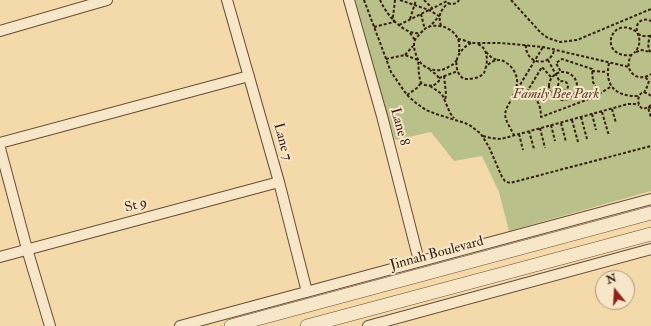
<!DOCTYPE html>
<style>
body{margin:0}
#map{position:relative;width:651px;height:326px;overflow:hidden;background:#f4d9aa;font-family:"IM FELL Double Pica",serif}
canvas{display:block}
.north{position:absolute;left:595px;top:270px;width:40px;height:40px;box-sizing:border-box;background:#f8e6c8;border:1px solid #aa9680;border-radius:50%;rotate:342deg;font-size:11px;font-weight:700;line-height:16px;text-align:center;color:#361e13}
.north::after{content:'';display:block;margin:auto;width:14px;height:18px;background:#8f2418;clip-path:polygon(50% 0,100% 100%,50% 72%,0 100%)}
</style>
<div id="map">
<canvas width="651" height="326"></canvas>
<div class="north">N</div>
</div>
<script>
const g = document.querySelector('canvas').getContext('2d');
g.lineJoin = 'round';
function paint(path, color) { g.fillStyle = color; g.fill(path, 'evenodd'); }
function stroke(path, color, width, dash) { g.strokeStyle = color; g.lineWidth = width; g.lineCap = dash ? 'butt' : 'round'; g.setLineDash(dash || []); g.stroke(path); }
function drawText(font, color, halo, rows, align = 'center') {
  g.font = font + ' "IM FELL Double Pica",serif'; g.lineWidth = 4; g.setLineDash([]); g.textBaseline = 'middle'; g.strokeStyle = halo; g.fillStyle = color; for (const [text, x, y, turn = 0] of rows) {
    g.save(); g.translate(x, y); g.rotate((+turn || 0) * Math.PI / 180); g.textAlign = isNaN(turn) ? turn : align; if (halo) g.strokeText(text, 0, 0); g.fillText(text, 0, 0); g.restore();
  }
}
const green = new Path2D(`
 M352 0H651V191L509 231 499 192 482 156 454 161 431 132 395 140Z`);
const path = new Path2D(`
 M364 0 391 72 407 95 416 103 426 110 436 114 465 123 471 126 481 134 489 147 502 177 505 181 510 183 651 146
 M380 0C386 14 403 35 420 33
 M400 0 429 10 439 16 434 22 428 28
 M424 0 432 8
 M511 0 541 33 548 38 560 42 577 40 651 9
 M448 3C452 5 457 4 459 0
 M421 14 425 30
 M410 19 416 0
 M399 25 447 1
 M441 26C438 15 440 11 448 3
 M374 27 394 22 393 17 395 0
 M637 31C635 22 643 17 651 21
 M410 33 415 40
 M638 34 642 36H650
 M651 35C648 40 647 48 651 53
 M458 39 463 40 471 43H501L543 47 629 67
 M471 43C465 46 459 52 457 59 455 66 458 78 466 79 472 79 480 78 484 73 485 71 485 69 486 67 489 63 494 60 499 60 509 61 518 73 517 83 517 88 514 93 512 98
 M478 44C487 48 488 58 486 67
 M526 45C526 48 526 50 527 52 532 66 552 64 554 50
 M486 52 492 58 497 60
 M636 52 642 50 650 52
 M632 54C622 69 636 84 651 74
 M405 55 413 46
 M632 55C597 59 610 13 637 32 641 40 640 47 634 53
 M386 59 405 55 418 60C419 69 418 74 421 83L425 85 433 86 439 81C439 75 434 73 430 70
 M457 60C455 62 453 65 450 66 441 73 427 71 420 62 417 59 416 55 415 51 414 49 414 47 414 45 414 42 415 39 417 37 420 34 423 30 426 28 438 22 453 28 458 39 460 44 459 49 459 55
 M548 60 560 82
 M609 63C604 86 616 97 639 96
 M592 71 607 72
 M549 86a14 14 0 1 1 28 0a14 14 0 1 1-28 0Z
 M444 76 446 94 445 101
 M551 77 542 67 528 90C537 99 541 105 541 117L594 97 599 94 593 82 592 69 562 59 556 63 561 72
 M439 78 458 71
 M558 86a5 5 0 1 1 10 0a5 5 0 1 1-10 0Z
 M430 86 442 94 450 113 454 118
 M565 91 570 98
 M515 93 543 47
 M644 93 647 87 649 81 645 77
 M599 94 612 86
 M407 95 417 88 421 83
 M651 96C634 81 634 120 651 105
 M513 97C501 116 504 116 514 135
 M651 108 648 107 651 118
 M612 109 616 123
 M602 112 609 136
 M592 114 596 130
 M581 117 587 139
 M572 120 578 142
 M561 123 566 142
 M551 125 555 141
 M540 128 545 148
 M529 131 534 149
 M519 134 523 150
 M483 136 491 138 501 139 628 104H635L639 105`);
const minor = new Path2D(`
 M227 0 279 182 307 292
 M349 0 382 116 419 261
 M0 31 107 0
 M0 143 249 76
 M0 148 27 249 50 326
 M0 257 279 182
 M180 326 651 199
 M368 326 651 249`);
const tertiary = new Path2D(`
 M231 326 651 213
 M307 326 651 234`);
const parkNames = [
 ["Family Bee Park",556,95]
];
const streetNames = [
 ["Lane 8",399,127,75],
 ["Lane 7",282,142,75],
 ["St 9",136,206,-15],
 ["Jinnah Boulevard",437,254,-15]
];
paint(green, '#b9c08a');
stroke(minor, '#664d39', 12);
stroke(tertiary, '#664d39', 14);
stroke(path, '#361e13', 2, [3, 2]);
stroke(minor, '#f8e6c8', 10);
stroke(tertiary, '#f8e6c8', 13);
drawText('italic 14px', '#574631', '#f8e6c8', parkNames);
drawText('14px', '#361e13', '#f8e6c8', streetNames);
</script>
